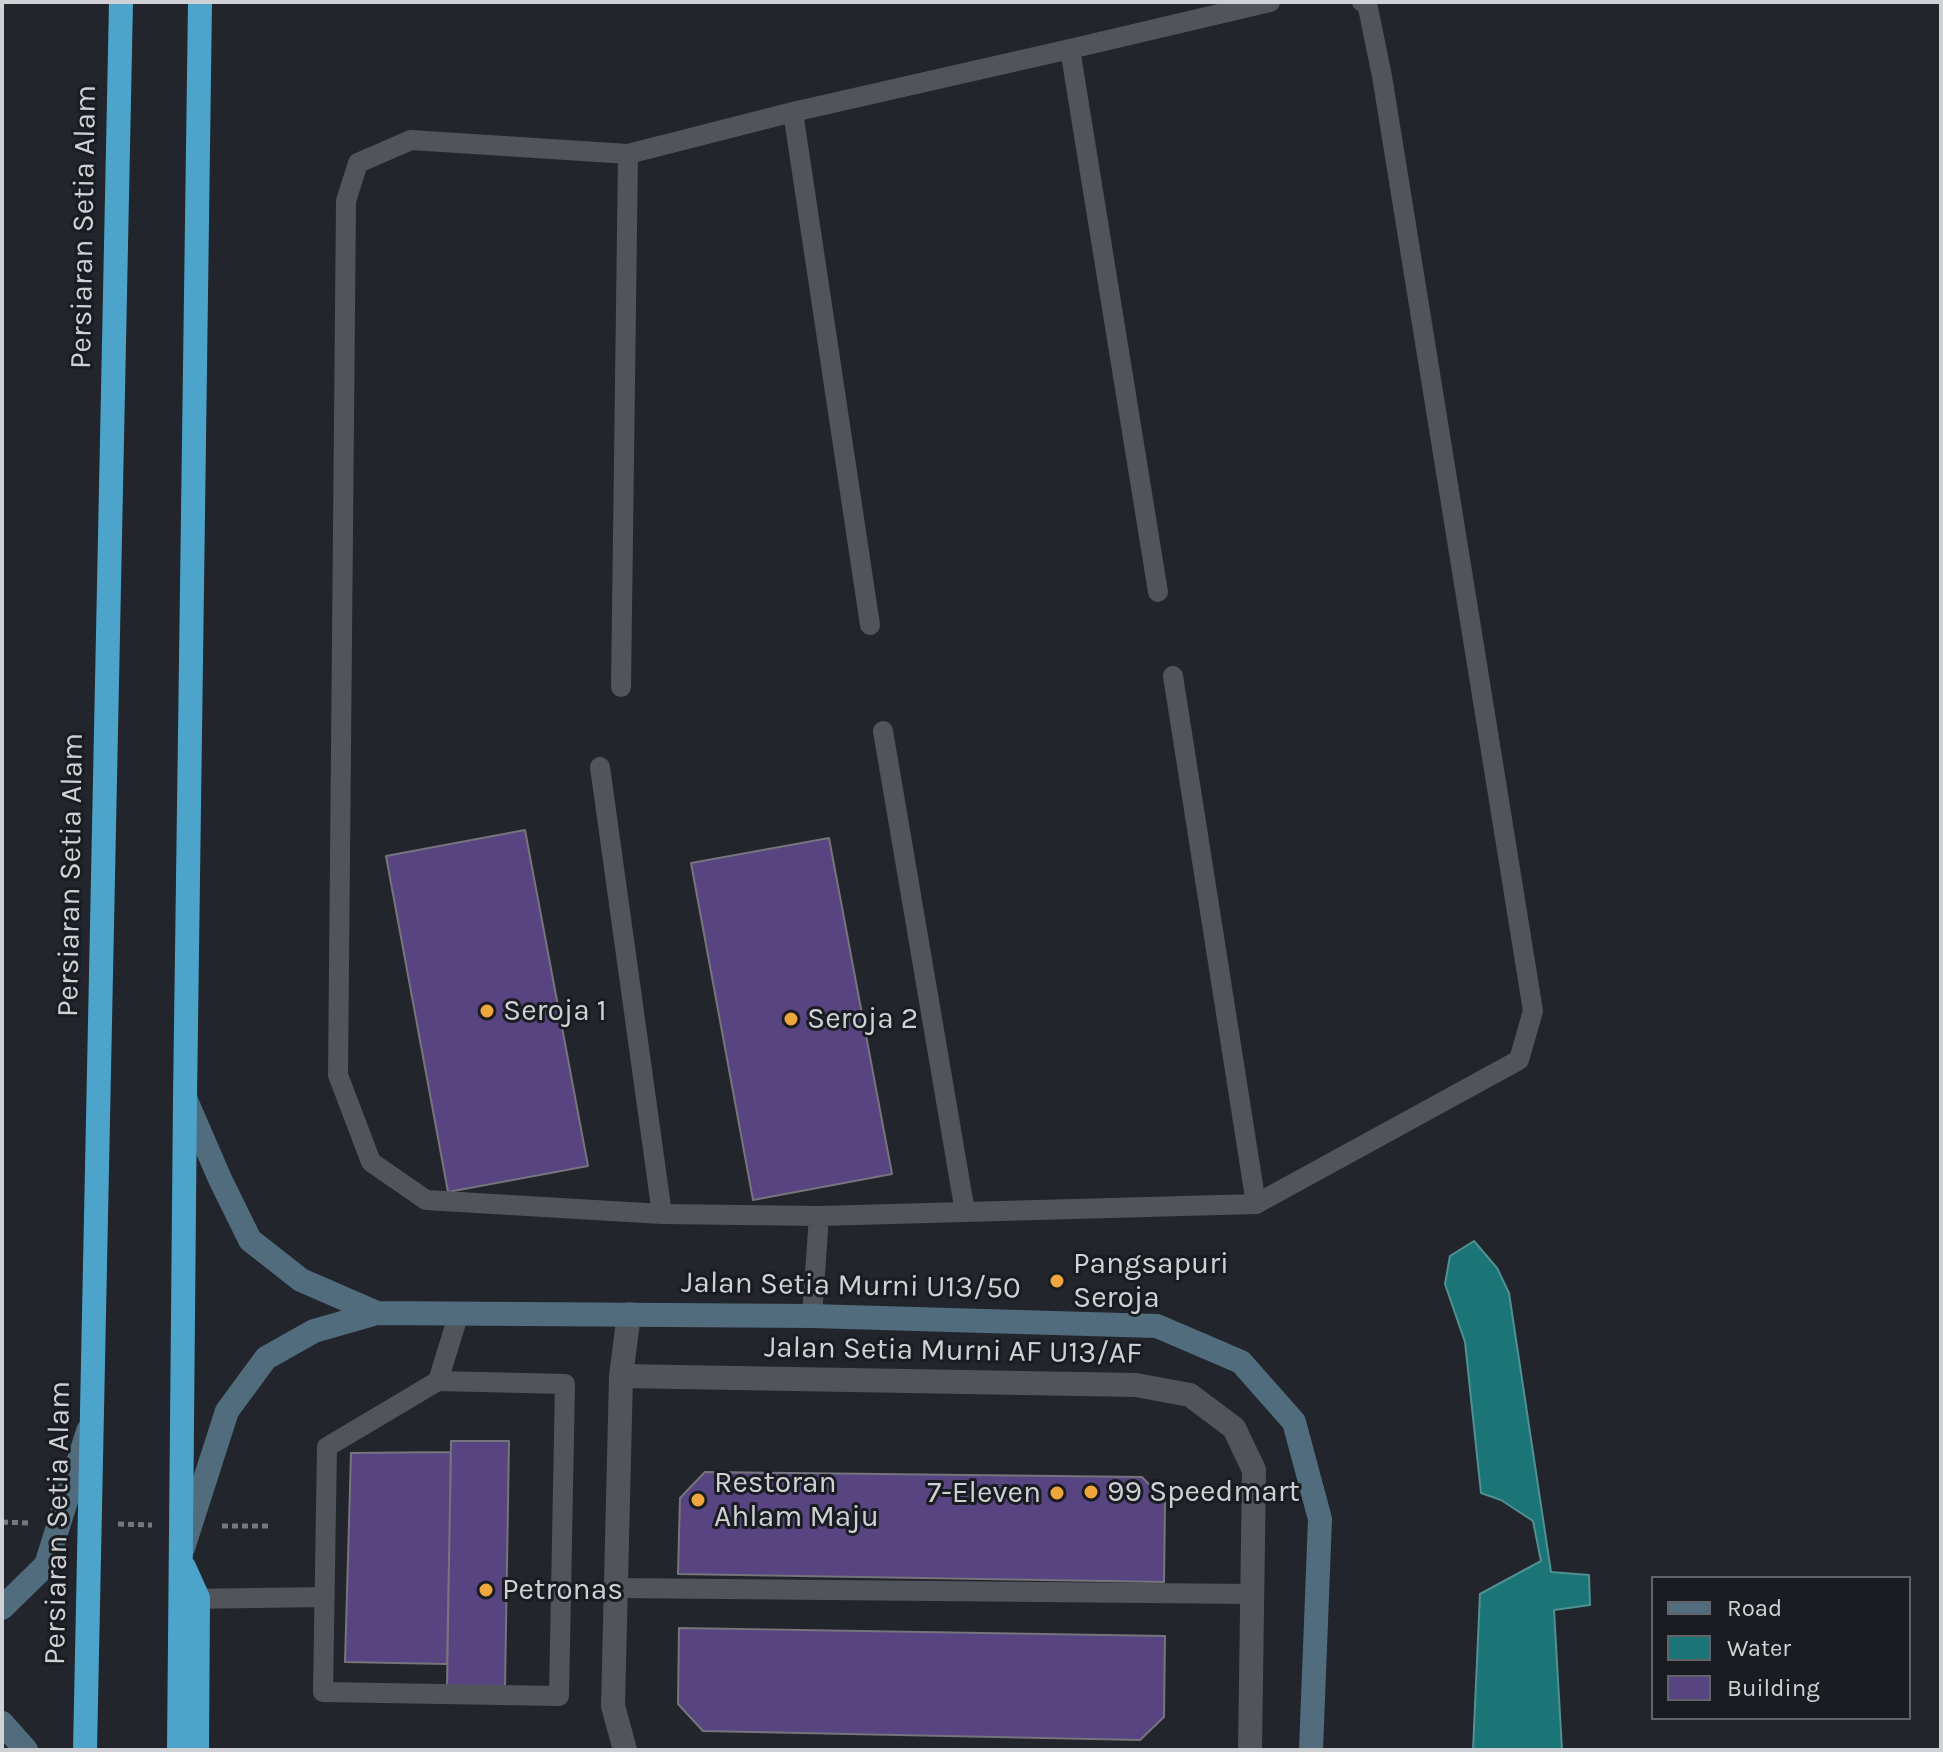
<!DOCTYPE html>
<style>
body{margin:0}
#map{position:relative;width:1943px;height:1752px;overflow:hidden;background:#22252b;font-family:Karla,sans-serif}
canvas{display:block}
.frame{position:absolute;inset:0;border:4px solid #cfd1d5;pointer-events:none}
.legend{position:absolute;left:1651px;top:1576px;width:260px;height:144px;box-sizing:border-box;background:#191c21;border:2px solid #626469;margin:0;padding:10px 14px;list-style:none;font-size:24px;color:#cfd1d5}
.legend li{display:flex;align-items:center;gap:16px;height:40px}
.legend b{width:40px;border:2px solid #626469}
</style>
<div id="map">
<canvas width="1943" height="1752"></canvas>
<div class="frame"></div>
<ul class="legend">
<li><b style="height:10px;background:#506c7d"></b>Road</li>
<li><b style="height:22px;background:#1b7475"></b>Water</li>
<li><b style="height:22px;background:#584480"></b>Building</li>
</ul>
</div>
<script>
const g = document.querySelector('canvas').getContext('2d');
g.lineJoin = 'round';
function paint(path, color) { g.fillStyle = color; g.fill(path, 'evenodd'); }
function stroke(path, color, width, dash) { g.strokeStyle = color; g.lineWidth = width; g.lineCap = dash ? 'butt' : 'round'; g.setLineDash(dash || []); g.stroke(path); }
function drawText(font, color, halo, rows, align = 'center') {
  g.font = font + ' Karla,sans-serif'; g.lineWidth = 6; g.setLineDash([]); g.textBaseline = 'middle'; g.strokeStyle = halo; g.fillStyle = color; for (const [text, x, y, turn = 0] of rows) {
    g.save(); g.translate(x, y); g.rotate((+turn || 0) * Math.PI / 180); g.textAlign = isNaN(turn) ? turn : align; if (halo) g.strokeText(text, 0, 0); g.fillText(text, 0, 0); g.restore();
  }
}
const water = new Path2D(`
 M1474 1241 1497 1268 1509 1293 1551 1572 1589 1575 1590 1605 1554 1610 1562 1750H1473L1480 1594 1541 1561 1533 1521 1501 1500 1481 1493 1465 1342 1445 1284 1450 1256Z`);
const building = new Path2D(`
 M525 830 588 1166 448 1192 386 856Z
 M829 838 892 1174 753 1200 691 863Z
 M451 1441H509L505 1689 447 1688Z
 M451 1452 447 1664 345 1662 351 1453Z
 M705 1472 1142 1477 1165 1501 1164 1582 678 1574 680 1498Z
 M679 1628 1165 1636 1164 1717 1140 1740 703 1731 678 1704Z`);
const path = new Path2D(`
 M2 1522 28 1523
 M118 1524 152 1525
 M222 1526H269`);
const lane = new Path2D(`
 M1270 2 1070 49 793 112 628 154 411 140 358 163 346 201 338 1075 371 1162 426 1200 662 1214 819 1216 1256 1204 1519 1060 1533 1011 1382 76 1367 3 1362 2
 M1070 49 1158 592
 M793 112 870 625
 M1173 676 1256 1204
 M621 687 628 154
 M883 731 965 1212
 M600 767 662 1214
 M812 1316 819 1216
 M438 1381 565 1384 559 1696 323 1692 327 1447Z
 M438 1381 459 1313
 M616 1588 1251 1594
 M185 1599 325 1597`);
const street = new Path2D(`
 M621 1376 1136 1385 1190 1395 1234 1428 1254 1470 1250 1750
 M625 1750 613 1706 621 1376 629 1314`);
const secondary = new Path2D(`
 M185 1098 220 1179 250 1240 301 1280 377 1313
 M183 1548 227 1411 266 1358 314 1331 377 1313 812 1316 1157 1326 1241 1362 1294 1422 1320 1519 1311 1750
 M2 1608 46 1565 88 1431
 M2 1723 26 1750`);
const highway = new Path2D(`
 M184 1567 198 1598 197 1750
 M85 1750 121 2
 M179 1750 185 1098 200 2`);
const markers = [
 [487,1011,8,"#f0a63f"],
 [791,1019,8,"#f0a63f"],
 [1057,1281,8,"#f0a63f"],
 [1091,1492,8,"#f0a63f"],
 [1057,1493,8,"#f0a63f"],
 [698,1500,8,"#f0a63f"],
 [486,1590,8,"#f0a63f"]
];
const streetNames = [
 ["Persiaran Setia Alam",84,227,-89],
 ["Persiaran Setia Alam",71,875,-89],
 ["Jalan Setia Murni U13/50",851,1286,1],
 ["Jalan Setia Murni AF U13/AF",953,1351,1],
 ["Persiaran Setia Alam",58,1523,-89]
];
const poiNames = [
 ["Seroja 1",503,1011],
 ["Seroja 2",807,1019],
 ["Pangsapuri",1073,1264],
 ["Seroja",1073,1298],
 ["Restoran",714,1483],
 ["Ahlam Maju",714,1517],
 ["99 Speedmart",1107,1492],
 ["7-Eleven",1041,1493,"right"],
 ["Petronas",502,1590]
];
paint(water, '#1b7475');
stroke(water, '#519092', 2);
paint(building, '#584480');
stroke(building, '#76747c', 2);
stroke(path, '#76787d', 5, [6, 4]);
stroke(lane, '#51545b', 20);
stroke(street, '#51545b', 24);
stroke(secondary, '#506c7d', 24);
stroke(highway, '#4da4cb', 24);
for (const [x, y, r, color] of markers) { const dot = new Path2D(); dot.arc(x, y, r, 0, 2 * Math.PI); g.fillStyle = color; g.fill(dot); stroke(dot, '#191c21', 3); }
drawText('30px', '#cfd1d5', '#191c21', streetNames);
drawText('30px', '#cfd1d5', '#191c21', poiNames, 'left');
</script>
